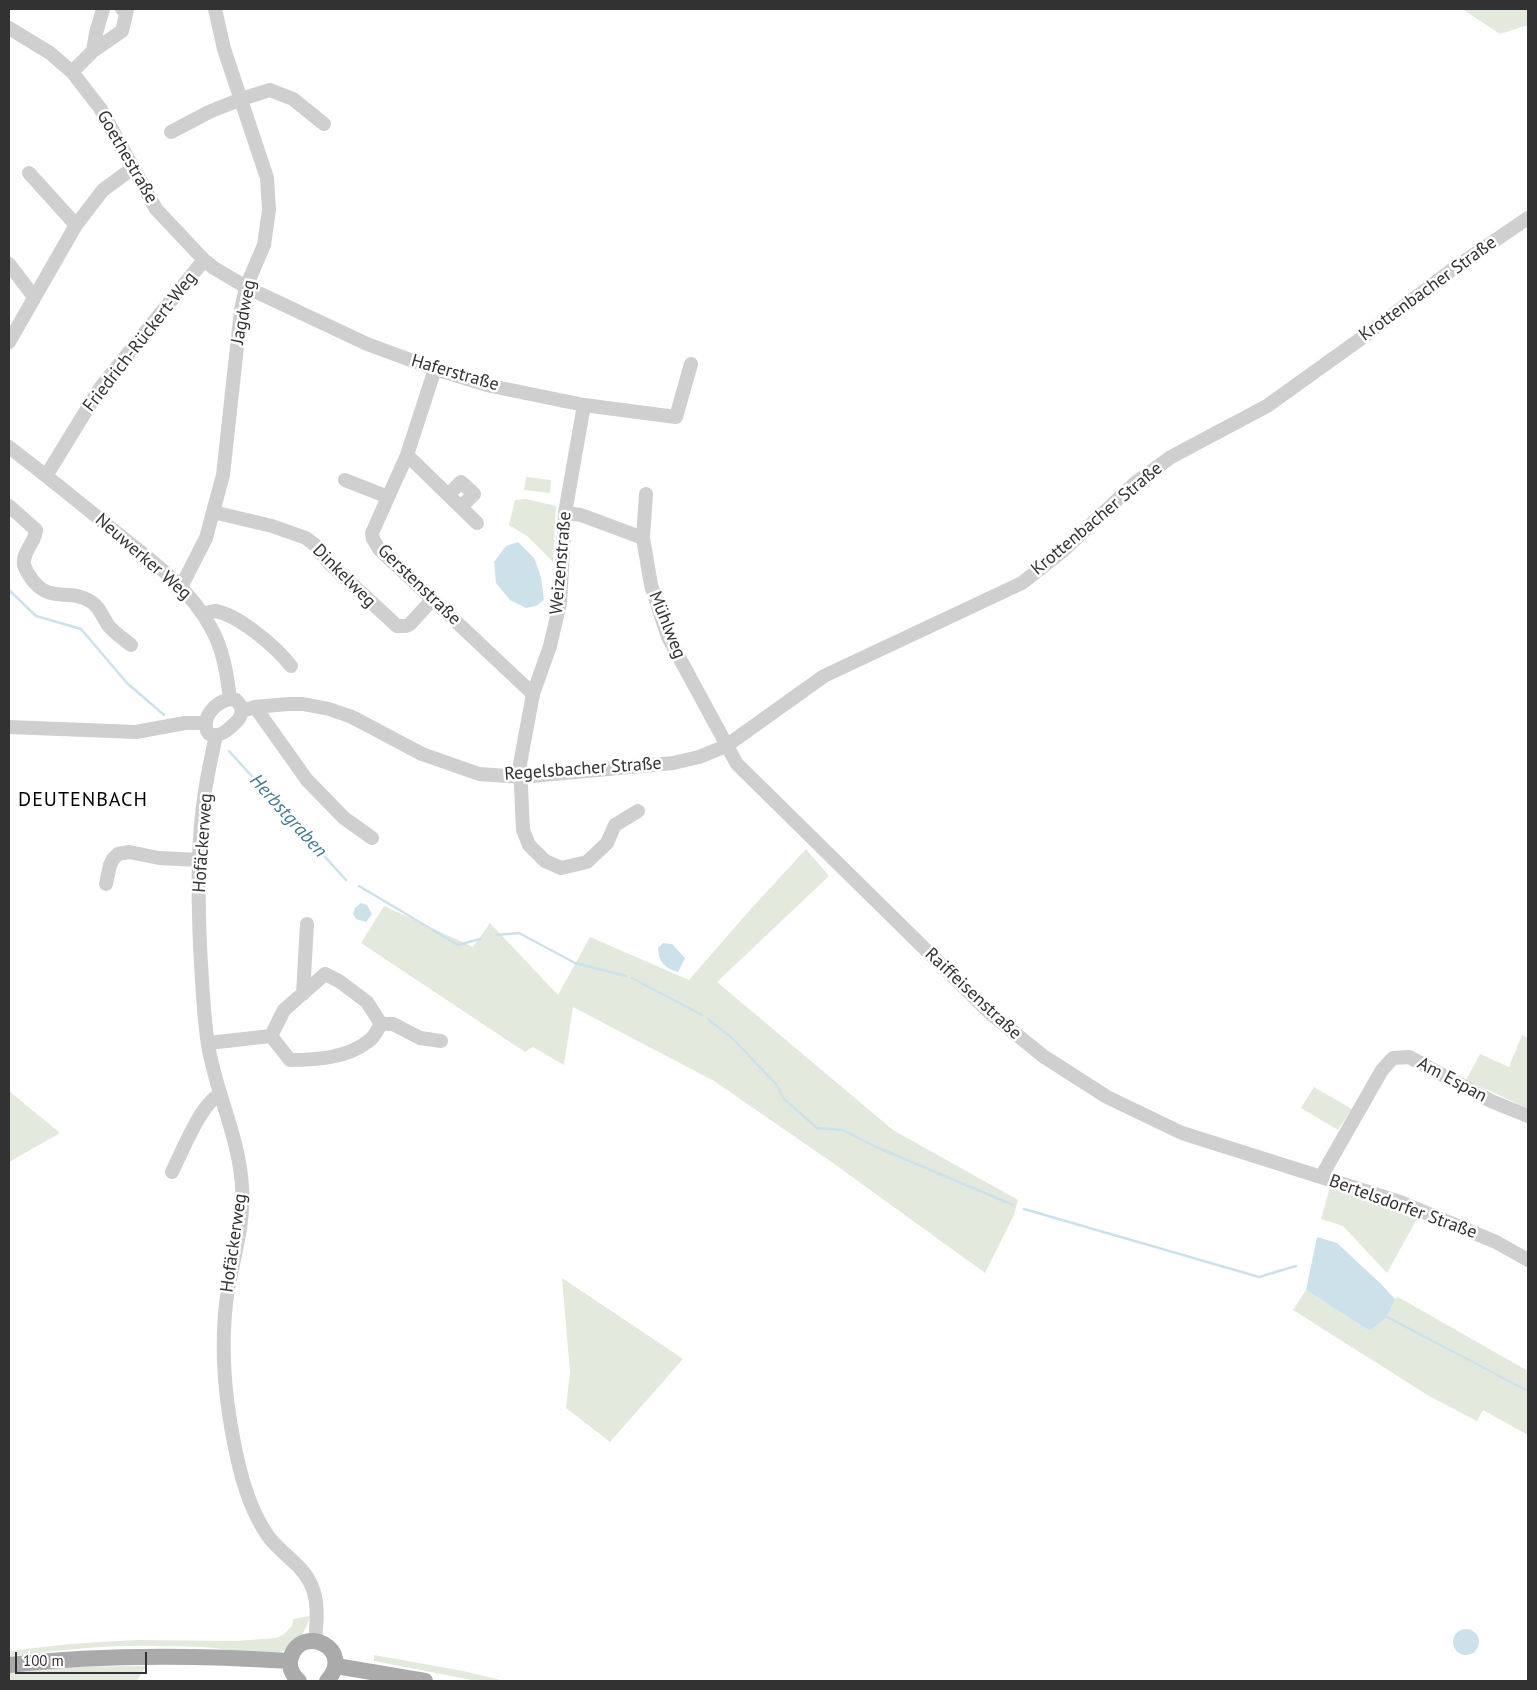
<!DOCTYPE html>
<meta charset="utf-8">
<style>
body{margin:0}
#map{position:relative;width:1537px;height:1690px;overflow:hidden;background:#fff;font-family:"PT Sans",sans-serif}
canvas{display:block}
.frame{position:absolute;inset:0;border:10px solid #323232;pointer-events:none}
.scale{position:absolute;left:15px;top:1652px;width:132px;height:22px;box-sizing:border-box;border:2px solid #323232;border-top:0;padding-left:6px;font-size:15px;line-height:18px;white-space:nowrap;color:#323232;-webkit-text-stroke:4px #fff;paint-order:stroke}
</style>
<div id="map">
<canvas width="1537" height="1690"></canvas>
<div class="frame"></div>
<div class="scale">100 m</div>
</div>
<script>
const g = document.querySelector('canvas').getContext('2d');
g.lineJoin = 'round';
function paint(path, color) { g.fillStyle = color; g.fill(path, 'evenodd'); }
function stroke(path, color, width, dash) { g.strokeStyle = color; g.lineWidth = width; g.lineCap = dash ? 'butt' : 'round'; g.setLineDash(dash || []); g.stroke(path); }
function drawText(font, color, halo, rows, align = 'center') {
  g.font = font + ' "PT Sans",sans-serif'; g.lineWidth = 5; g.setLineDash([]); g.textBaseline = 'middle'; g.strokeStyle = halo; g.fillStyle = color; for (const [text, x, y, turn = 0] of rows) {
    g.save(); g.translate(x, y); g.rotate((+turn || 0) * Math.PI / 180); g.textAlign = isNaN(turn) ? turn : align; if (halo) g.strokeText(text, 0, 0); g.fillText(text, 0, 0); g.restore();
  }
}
const green = new Path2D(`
 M1462 9H1528V25L1500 34Z
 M526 477 551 480 550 493 524 490Z
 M526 499 556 506 553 562 527 536 509 525 515 500Z
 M806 849 829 876 717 982 893 1130 1018 1200 1014 1215 985 1273 833 1163 714 1081 573 1007 564 1065 533 1047 525 1052 361 943 384 906 473 947 490 923 558 995 590 937 689 980 749 911Z
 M1522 1035 1528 1038V1104L1527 1108 1466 1080 1480 1054 1509 1067Z
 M1314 1087 1352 1109 1338 1130 1301 1108Z
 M9 1091 60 1133 9 1162Z
 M1330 1187 1418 1217 1387 1273 1343 1226 1321 1219Z
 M562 1278 683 1359 610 1442 566 1408 570 1372Z
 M1306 1290 1370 1331 1387 1317 1395 1299 1398 1297 1528 1371V1435L1483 1410 1477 1421 1429 1396 1293 1310Z
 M310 1616C306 1630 298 1646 283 1651 266 1657 233 1650 215 1648 196 1646 176 1647 157 1646 107 1645 58 1650 9 1657V1651L70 1644 136 1640 237 1641 276 1638 284 1634 292 1626 293 1619Z
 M374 1655 463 1671 505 1681H477L374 1661Z
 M146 1666 137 1681H9V1671L47 1667Z`);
const water = new Path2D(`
 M518 542 534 558 541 577 544 600 536 606 526 608 510 600 496 583 494 562 506 546Z
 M361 903 367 905 372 914 366 922 356 919 353 914 355 908Z
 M663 943 672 944 685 958 678 972C665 969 658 961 658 948Z
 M1317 1237 1337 1243 1380 1283 1395 1299 1387 1317 1370 1331 1306 1290Z
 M1453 1642a13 13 0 1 1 26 0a13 13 0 1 1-26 0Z`);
const stream = new Path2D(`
 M9 590 36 616 81 629 127 683 164 715
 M229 751 346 880
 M359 886 458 945 480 939
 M497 935 519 933 575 963 626 976
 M632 978 702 1015
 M708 1019 733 1039 776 1084 784 1099 817 1128 843 1130 874 1146 1013 1205
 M1024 1209 1259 1277 1296 1266
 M1387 1317 1528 1391`);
const minor = new Path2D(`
 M9 28 50 53 72 72 100 108 156 209 204 260 214 268 246 287 367 344 435 369 491 386 584 405 676 417 691 364
 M93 51 96 33 103 9
 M72 72 93 51 122 31 127 10 122 9
 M171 132 209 112 241 99 270 90 293 99 324 124
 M29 173 76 225
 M9 264 34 297
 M9 342 76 225 103 190 133 168
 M435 369 407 455 372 533 373 539 379 549 533 694
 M584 405 565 513 560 603 550 646 533 694 520 764 523 830 529 845 545 861 561 868 587 862 607 843 615 825 638 811
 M9 447C44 474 79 502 113 530 148 558 188 586 210 626 223 648 227 674 230 699
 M407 455 477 523
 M46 476 100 388 204 260
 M345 480 388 497
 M646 494 643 538 651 585 668 637 737 764 990 1013 1043 1056 1107 1097 1182 1133 1400 1202 1496 1242 1528 1260
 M448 495 461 482 474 494 461 507
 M9 506 36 530C36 542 22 551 24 565 26 571 30 577 34 582 52 603 69 588 90 601 99 606 102 616 108 625 114 633 124 639 131 645
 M213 512 272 526 306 538 315 545 328 562 397 626H406L410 624 432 600
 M565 513 581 515 643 538
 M181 587 206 538 223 475 241 310 246 287 264 245 269 210 267 178 224 49 215 9
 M203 614C207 613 211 611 215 611 239 615 276 647 291 666
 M230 699 236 700 241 706C243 715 239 720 232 726 201 755 194 708 230 699Z
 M255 707 307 780 344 818 372 838
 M242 711 255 707 288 704H303L329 709 352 717 422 754 479 774 521 777 673 763 699 757 726 746 824 676 1022 583 1064 550 1135 483 1171 457 1267 406 1366 335 1453 269 1528 218
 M9 727 136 732 185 723H205
 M216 735C212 754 208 772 205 791 197 842 198 894 200 946 202 979 203 1012 208 1045 216 1093 239 1137 242 1186 245 1221 234 1255 228 1289 219 1345 225 1403 237 1457 243 1485 252 1513 268 1536 277 1548 288 1556 298 1566 320 1588 318 1612 315 1641
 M106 884 110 865 113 859 118 854 129 852 159 858 199 860
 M325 974 339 981 367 1002 381 1024C378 1029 375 1036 370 1040 348 1058 317 1060 290 1060L271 1036 284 1010Z
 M303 994 307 924
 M381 1024H393L420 1038 441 1041
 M208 1043 271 1036
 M172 1172C181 1154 202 1101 220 1095
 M1321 1177 1382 1070 1393 1058 1409 1057 1491 1101 1528 1116`);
const major = new Path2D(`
 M9 1665C102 1654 196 1655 290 1661
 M336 1666 425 1681
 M299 1681C292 1675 288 1666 291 1657 302 1623 356 1649 327 1681`);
const streetNames = [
 ["Goethestraße",127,157,60],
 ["Krottenbacher Straße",1428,289,-36],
 ["Jagdweg",244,312,-79],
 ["Friedrich-Rückert-Weg",140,342,-52],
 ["Haferstraße",455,373,16],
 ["Krottenbacher Straße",1097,519,-40],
 ["Neuwerker Weg",143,557,41],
 ["Weizenstraße",561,563,-85],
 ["Dinkelweg",344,576,45],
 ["Gerstenstraße",419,585,44],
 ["Mühlweg",667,625,68],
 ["Regelsbacher Straße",583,769,-4],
 ["Hofäckerweg",203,843,-86],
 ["Raiffeisenstraße",973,994,43],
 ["Am Espan",1452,1080,28],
 ["Bertelsdorfer Straße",1403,1207,20],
 ["Hofäckerweg",234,1243,-82]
];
const waterNames = [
 ["Herbstgraben",288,816,48]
];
const quarterNames = [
 ["DEUTENBACH",83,800]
];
paint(green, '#e3e9dc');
paint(water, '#cde1ea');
stroke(stream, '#cde1ea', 2.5);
stroke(minor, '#cfcfcf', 14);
stroke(major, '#aaa', 16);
drawText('18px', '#323232', '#fff', streetNames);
drawText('italic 19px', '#437a92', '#fff', waterNames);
g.letterSpacing = '1px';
drawText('20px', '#000', '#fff', quarterNames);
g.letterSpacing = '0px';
</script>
